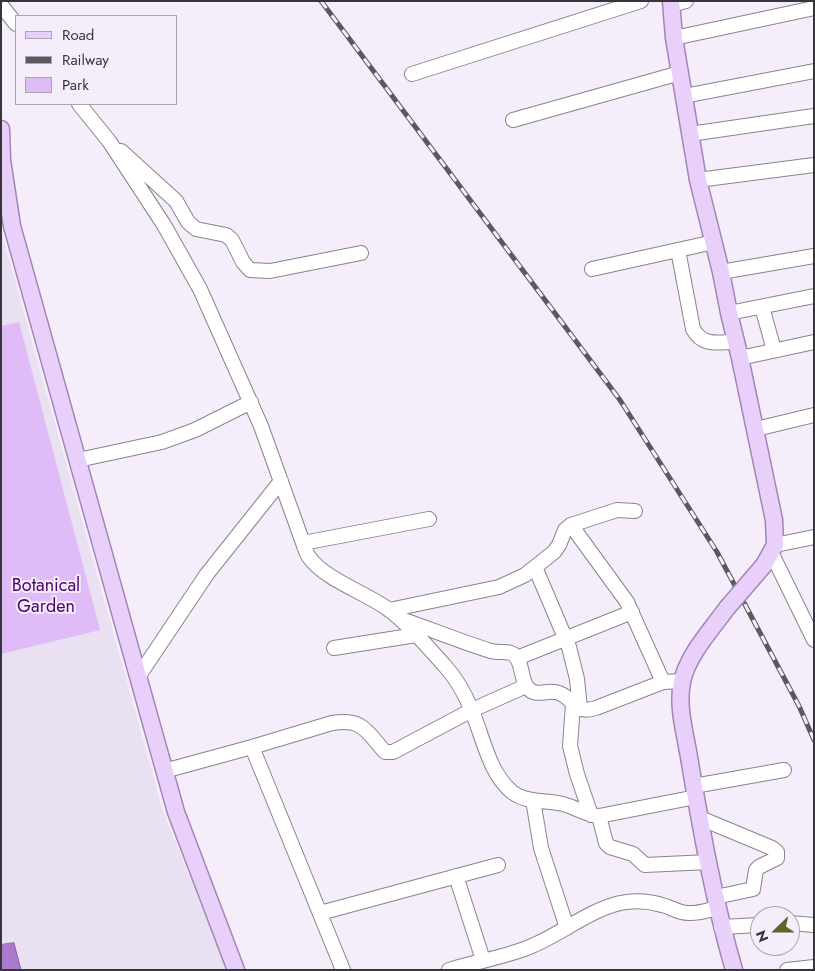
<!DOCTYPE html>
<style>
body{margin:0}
#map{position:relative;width:815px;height:971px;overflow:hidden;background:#f5eefa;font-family:Jost,sans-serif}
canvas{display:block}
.frame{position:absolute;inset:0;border:2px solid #373539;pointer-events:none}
.legend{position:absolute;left:15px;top:15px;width:162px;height:90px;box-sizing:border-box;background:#f5eefa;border:1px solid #a9a4ad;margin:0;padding:6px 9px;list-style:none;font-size:15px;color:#373539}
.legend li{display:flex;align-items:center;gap:10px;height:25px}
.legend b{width:25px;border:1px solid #a9a4ad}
.north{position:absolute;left:750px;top:906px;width:50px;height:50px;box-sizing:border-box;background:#f5eefa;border:1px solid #a9a4ad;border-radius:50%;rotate:248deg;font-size:14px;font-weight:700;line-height:20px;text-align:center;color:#373539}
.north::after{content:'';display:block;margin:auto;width:18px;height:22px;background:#5f612e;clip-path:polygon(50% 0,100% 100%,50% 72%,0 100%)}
</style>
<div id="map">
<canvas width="815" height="971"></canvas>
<div class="frame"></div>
<ul class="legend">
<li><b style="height:6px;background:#e9d0fb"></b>Road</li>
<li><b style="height:6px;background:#5b585e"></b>Railway</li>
<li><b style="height:14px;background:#dfbcf7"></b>Park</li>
</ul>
<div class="north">N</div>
</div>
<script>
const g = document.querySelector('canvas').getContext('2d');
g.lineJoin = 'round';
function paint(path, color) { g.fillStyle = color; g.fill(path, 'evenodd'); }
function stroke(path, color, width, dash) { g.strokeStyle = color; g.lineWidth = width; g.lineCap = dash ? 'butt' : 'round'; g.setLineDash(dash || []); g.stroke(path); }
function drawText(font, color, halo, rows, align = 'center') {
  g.font = font + ' Jost,sans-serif'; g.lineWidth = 4; g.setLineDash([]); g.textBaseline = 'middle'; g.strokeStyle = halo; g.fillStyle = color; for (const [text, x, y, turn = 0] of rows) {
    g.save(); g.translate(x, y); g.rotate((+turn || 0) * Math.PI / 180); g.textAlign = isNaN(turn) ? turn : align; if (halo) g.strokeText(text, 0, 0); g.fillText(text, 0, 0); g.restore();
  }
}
const built = new Path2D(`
 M1 230 163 811 227 970H1Z`);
const green = new Path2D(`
 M19 322 100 630 1 654V326Z`);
const water = new Path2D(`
 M14 943 21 970H1V945Z`);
const minor = new Path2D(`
 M1 5 16 24
 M671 5 686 1
 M674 38 814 8
 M412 74 641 1
 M684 96 814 71
 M79 104 109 141 164 225 200 289 261 426 303 543C305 548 306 553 309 557 324 579 366 593 388 609 409 625 427 646 445 666 457 679 465 694 472 711 483 737 489 773 512 792 526 803 546 800 563 804 575 807 586 815 599 816L696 797
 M513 120 680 73
 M690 134 814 116
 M121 151 176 201 188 222 196 229 226 235 232 240 243 262 250 270 270 271 361 253
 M698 180 814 165
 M678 250 693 329C703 347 718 342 736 342
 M592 269 714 242
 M721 272 814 256
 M762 307 774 350
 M729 313 814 296
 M740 358 814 342
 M756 429 814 415
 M78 460 162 442 195 430 251 402
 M571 525 627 602 663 682
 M303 543 429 519
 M775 545 814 537
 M771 552 814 640
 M535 567 569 647 577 679 580 709
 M389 610 499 587 525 575 554 552 559 545 565 530 571 525 617 510 635 511
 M404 620C433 630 462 642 491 651 498 653 505 651 511 653 523 657 520 678 527 687 536 699 548 688 559 693 575 699 574 715 596 708L663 682 682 681
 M334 648 416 635
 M517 658 632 612
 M138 677 207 574 281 481
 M573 704 570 746 577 774 591 815
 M252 747 343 970
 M164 771 252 747 332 723C363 718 366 731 385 752H393L472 710 526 686
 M694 786 784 770
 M533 800 541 848 567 928
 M599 816 606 843 610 847 633 854 645 865 709 862
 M700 818 772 848 777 852V858L759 867 756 870 753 889 716 897
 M456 876 483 960
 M320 913 498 865
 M790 923 814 925
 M721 927 760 925
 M449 970C477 961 508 957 534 945 564 932 588 911 620 903 634 900 649 901 662 905 671 907 678 913 688 913 698 914 708 910 718 908
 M787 970 814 967`);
const major = new Path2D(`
 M671 1 674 38 698 180 721 272 729 313 740 358 774 520 775 545 764 565
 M1 129 2 160 12 226 176 812 236 970
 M727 608C711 630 687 656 682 682 677 706 685 733 689 757 701 829 714 901 734 970`);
const rail = new Path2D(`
 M321 1 620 400 717 552 799 706 814 740`);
const majorBridge = new Path2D(`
 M727 608 764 565`);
const parkNames = [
 ["Botanical",46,587],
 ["Garden",46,608]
];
paint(built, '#e9e0f1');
paint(green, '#dfbcf7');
paint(water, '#ab7acc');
stroke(water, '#8865a0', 1);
stroke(minor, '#89838d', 16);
stroke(major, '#a185b5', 19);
stroke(minor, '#fff', 14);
stroke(major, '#e9d0fb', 16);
stroke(rail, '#5b585e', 5);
stroke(rail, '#f5eefa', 3, [9]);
stroke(majorBridge, '#a185b5', 19, []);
stroke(majorBridge, '#e9d0fb', 16);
drawText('18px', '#4c036d', '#f5eefa', parkNames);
</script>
